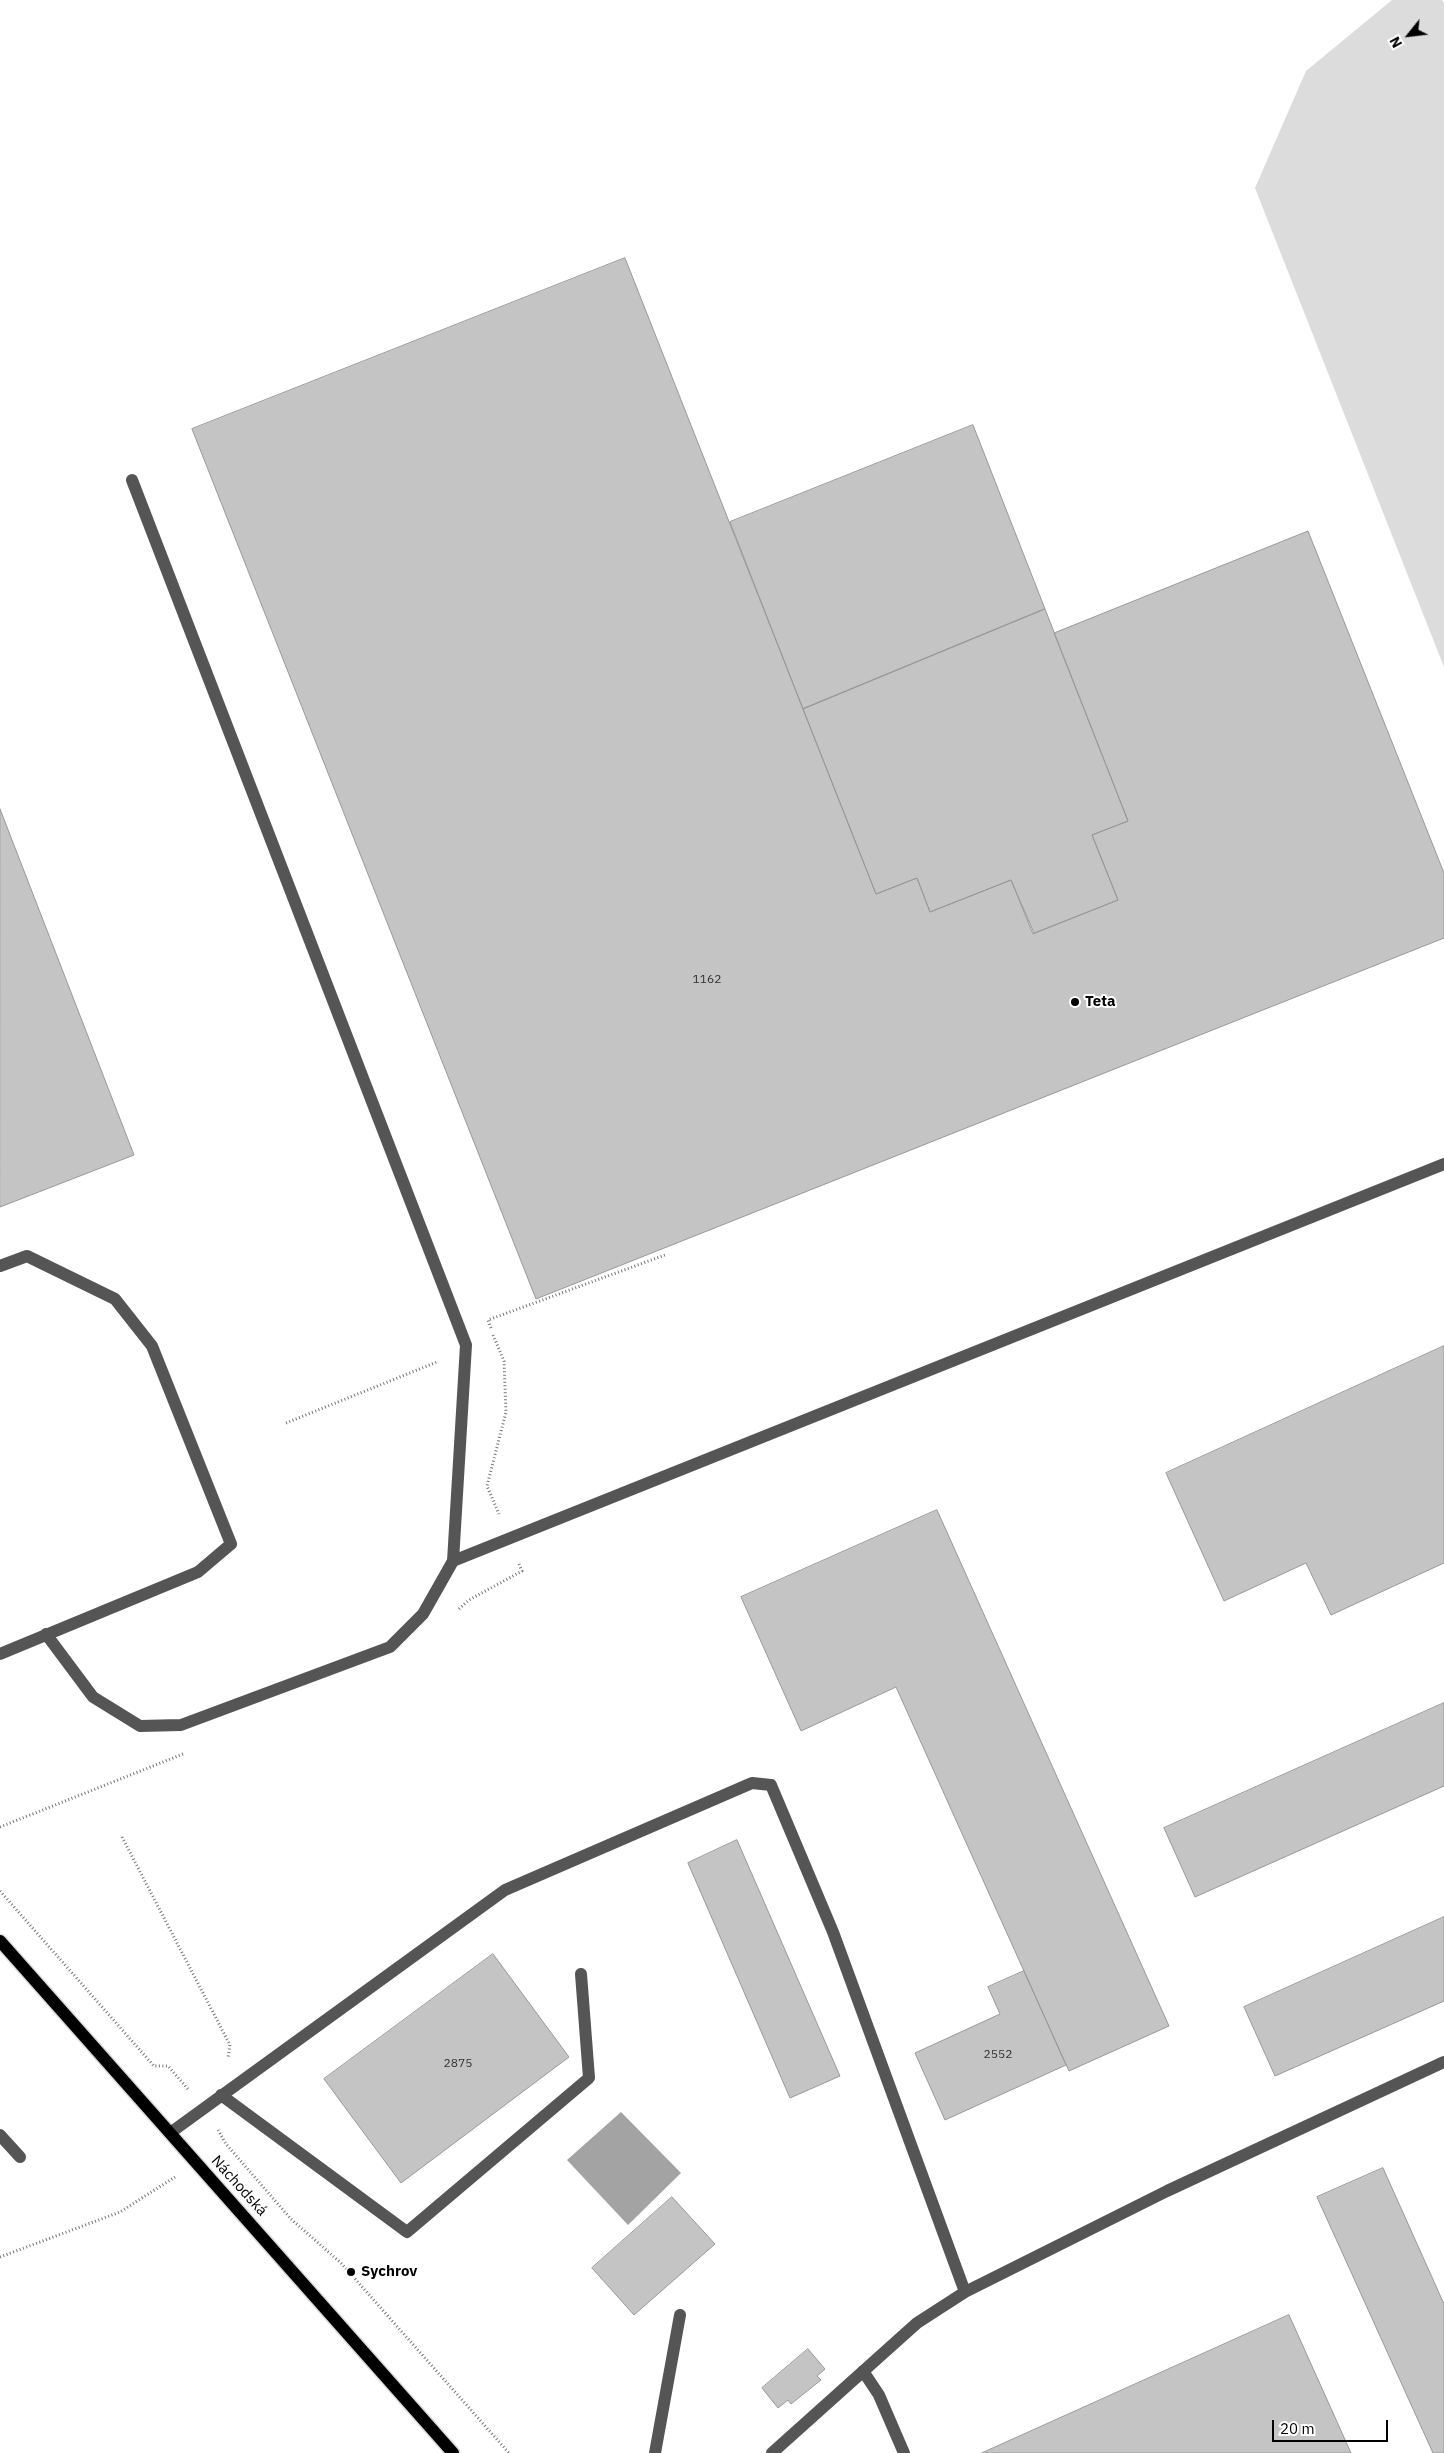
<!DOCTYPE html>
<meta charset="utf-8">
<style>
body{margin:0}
#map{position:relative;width:1444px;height:2453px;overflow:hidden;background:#fff;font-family:"IBM Plex Sans",sans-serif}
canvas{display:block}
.north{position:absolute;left:1384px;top:10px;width:50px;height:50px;-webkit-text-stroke:4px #fff;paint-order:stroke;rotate:241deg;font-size:14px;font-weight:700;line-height:20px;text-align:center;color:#000}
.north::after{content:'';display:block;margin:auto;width:18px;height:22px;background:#000;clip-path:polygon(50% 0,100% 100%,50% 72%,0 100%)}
.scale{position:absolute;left:1272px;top:2420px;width:116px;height:22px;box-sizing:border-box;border:2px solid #000;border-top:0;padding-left:6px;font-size:15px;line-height:18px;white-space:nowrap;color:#000;-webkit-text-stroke:4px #fff;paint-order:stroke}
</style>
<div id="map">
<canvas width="1444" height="2453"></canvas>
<div class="north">N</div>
<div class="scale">20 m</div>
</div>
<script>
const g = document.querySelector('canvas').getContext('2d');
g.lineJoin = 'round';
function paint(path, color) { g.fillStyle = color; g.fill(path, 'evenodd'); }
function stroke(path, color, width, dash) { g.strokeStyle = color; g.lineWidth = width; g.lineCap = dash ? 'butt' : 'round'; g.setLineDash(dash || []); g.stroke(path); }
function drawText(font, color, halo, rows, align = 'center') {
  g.font = font + ' "IBM Plex Sans",sans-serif'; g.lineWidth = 4; g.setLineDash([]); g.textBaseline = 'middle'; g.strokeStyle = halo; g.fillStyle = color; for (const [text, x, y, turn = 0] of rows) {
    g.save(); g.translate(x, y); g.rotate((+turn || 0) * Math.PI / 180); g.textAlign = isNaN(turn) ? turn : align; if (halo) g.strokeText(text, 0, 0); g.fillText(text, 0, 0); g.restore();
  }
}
const green = new Path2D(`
 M1392 0H1442L1444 3V667L1255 188 1306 71Z`);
const water = new Path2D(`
 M621 2112 681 2173 628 2225 567 2160Z`);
const building = new Path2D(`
 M625 258 876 894 917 878 930 912 1011 880 1033 934 1118 900 1092 835 1128 821 1054 633 1308 531 1444 873V938L536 1299 192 429Z
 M973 425 1045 609 803 709 730 522Z
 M1045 609 1128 821 1092 835 1118 900 1034 933 1011 880 930 912 917 878 876 894 803 709Z
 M0 809 134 1155 0 1207Z
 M1444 1346V1563L1331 1615 1306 1563 1224 1601 1166 1473Z
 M937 1510 1169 2026 1069 2071 896 1687 801 1731 741 1597Z
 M1444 1703V1786L1195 1897 1164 1828Z
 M737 1840 840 2076 790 2098 688 1863Z
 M1444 1917V2001L1275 2076 1244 2007Z
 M493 1954 569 2057 401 2183 324 2079Z
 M1024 1971 1066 2065 945 2120 915 2053 1000 2014 988 1987Z
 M1383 2168 1444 2304V2453H1433L1317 2197Z
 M672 2197 715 2244 634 2315 592 2268Z
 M1289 2315 1351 2453H982Z
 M808 2349 825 2369 817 2376 821 2380 791 2404 788 2400 778 2408 762 2388Z`);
const path = new Path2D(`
 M491 1328 488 1320 665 1255
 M493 1335 504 1361 506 1412 487 1486 499 1514
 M286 1423 437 1362
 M459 1609 469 1600 522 1571 519 1564
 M0 1827 183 1754
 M122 1837 230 2045 228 2058
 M0 1891 154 2066H168L188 2089
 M218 2130 226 2144 291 2219 341 2263 509 2453
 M0 2257 120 2212 175 2177`);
const minor = new Path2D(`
 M0 1266 27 1256 115 1299 152 1346 231 1544 198 1572 0 1654
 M453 1561 1444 1164
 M46 1634 93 1697 140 1726 181 1725 390 1647 423 1614 453 1561 466 1345 132 480
 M221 2095 407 2232 589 2078 581 1974
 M170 2133 505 1890 752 1783 771 1785 833 1932 965 2292
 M0 2135 20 2157
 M863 2371 879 2395 904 2453
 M655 2453 680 2315
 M772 2453 917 2323 965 2292 1167 2191 1444 2062`);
const major = new Path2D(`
 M0 1941 453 2453`);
const markers = [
 [1075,1002,5,"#000"],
 [351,2272,5,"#000"]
];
const numberNames = [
 ["1162",707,980],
 ["2552",998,2055],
 ["2875",458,2064]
];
const poiNames = [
 ["Teta",1085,1002],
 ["Sychrov",361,2272]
];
const streetNames = [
 ["Náchodská",239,2186,48]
];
paint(green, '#dcdcdc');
paint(water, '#a3a3a3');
paint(building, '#c4c4c4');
stroke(building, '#999', 1);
stroke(major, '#dbdbdb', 15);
stroke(path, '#777', 3, [1, 2.5]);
stroke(minor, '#555', 12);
stroke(major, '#000', 12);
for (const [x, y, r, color] of markers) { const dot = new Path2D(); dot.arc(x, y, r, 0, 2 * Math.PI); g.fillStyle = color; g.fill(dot); stroke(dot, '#fff', 2); }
drawText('12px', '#313131', null, numberNames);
drawText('bold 15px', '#000', '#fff', poiNames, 'left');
drawText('15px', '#000', '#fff', streetNames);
</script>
